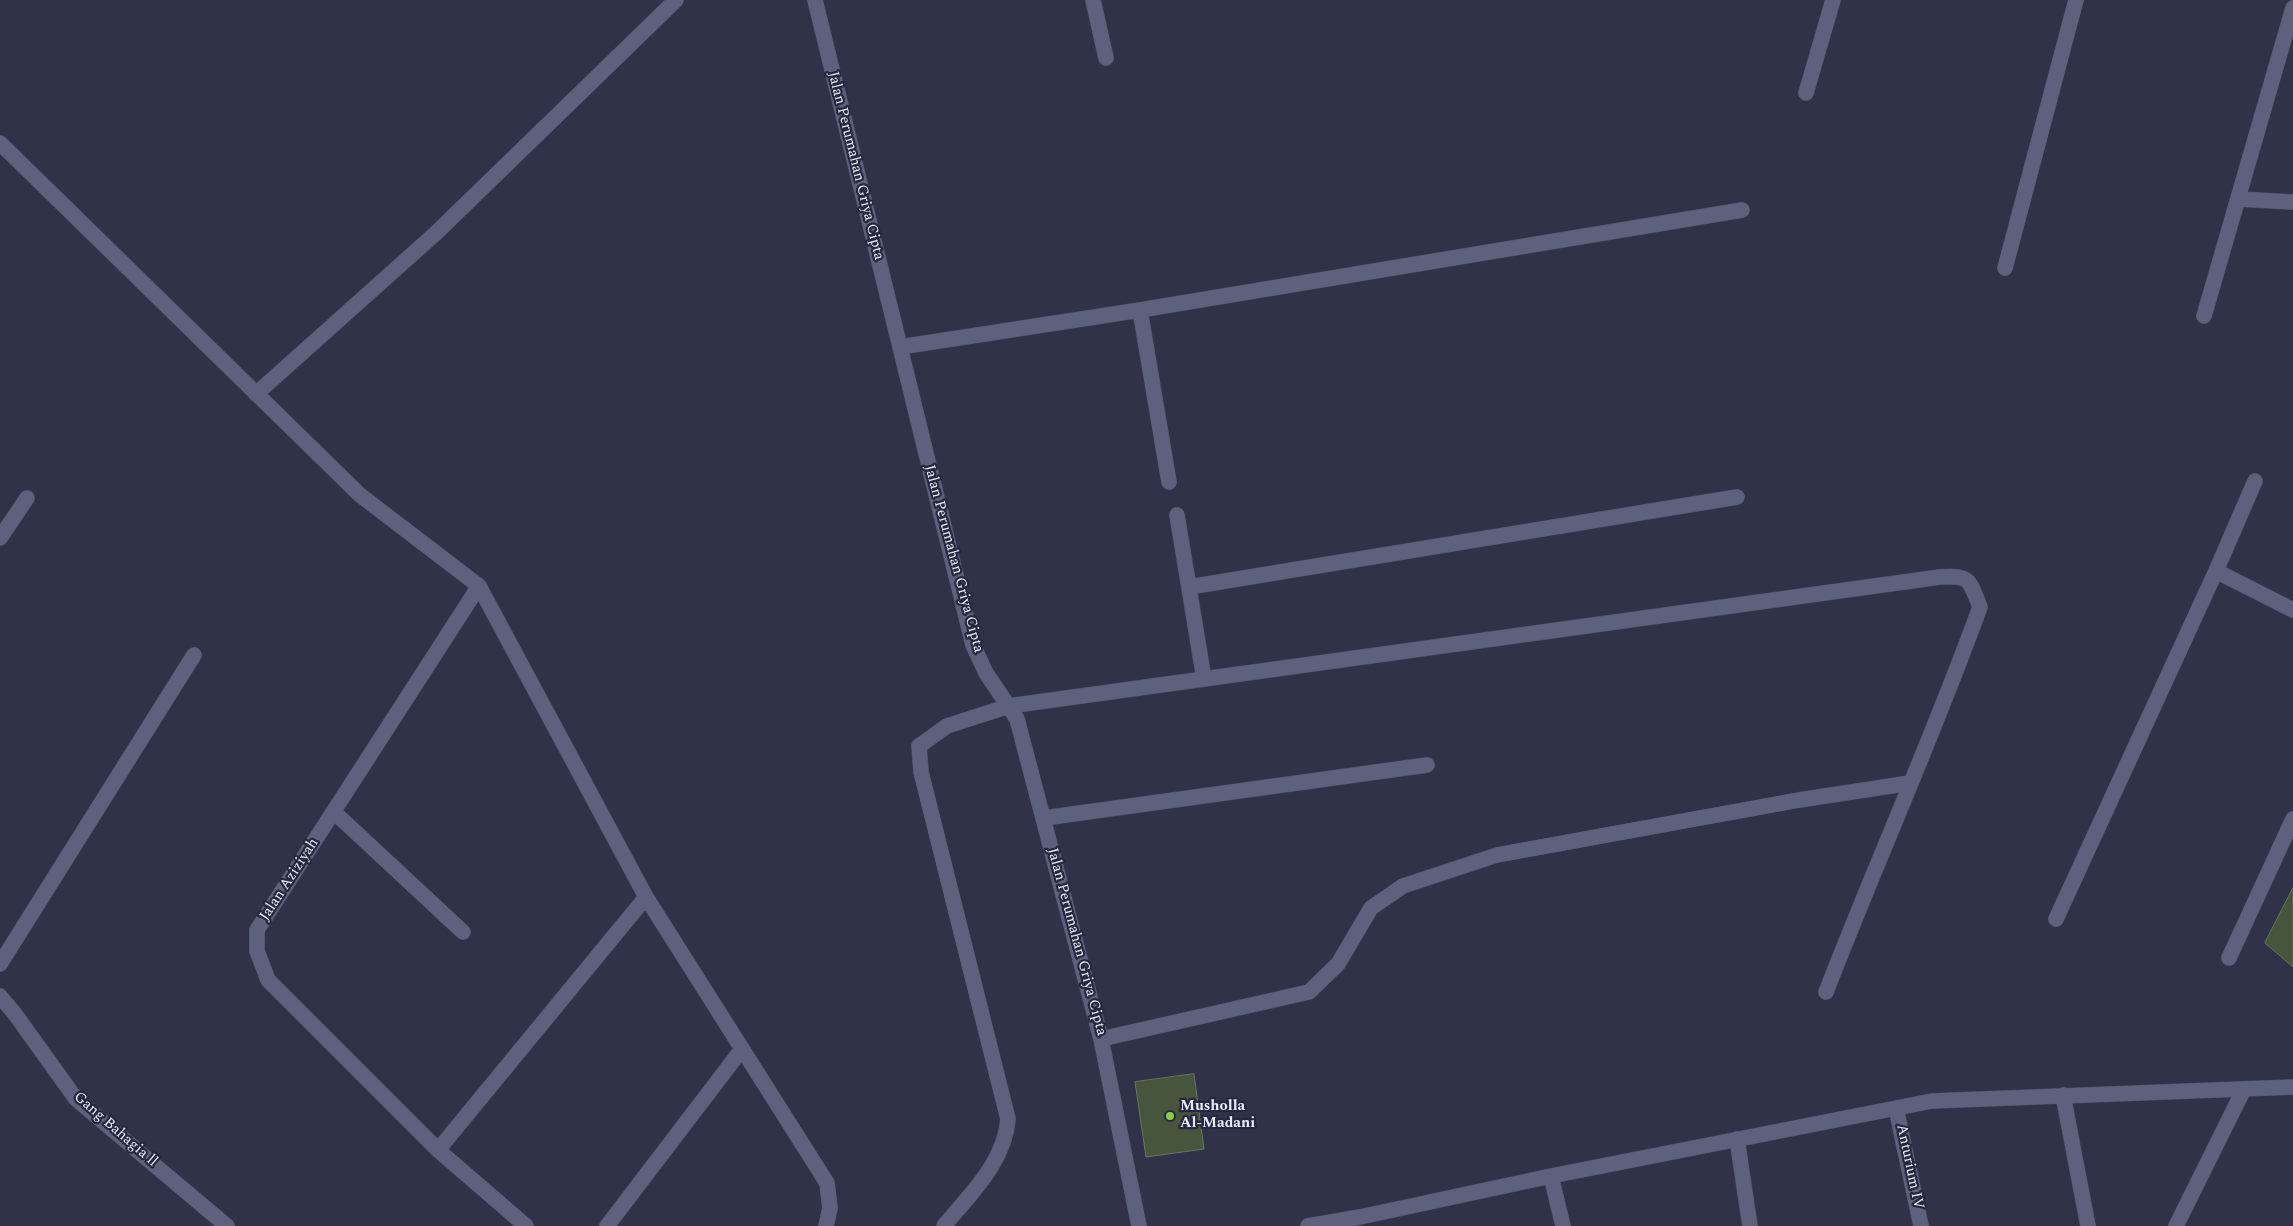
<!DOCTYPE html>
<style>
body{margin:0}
canvas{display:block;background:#2f3249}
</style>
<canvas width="2293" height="1226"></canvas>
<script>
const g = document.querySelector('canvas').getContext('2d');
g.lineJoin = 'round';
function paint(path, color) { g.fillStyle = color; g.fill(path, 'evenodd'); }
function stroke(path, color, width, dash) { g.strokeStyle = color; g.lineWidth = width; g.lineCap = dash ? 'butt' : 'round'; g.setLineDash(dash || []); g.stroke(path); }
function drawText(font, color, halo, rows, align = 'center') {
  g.font = font + ' Spectral,serif'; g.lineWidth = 4.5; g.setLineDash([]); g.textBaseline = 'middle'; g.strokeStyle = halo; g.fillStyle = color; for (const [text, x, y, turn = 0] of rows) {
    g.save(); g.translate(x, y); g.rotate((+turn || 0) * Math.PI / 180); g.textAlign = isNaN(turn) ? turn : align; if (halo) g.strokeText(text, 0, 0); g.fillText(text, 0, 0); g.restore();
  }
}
const building = new Path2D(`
 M2293 888V967L2265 943Z
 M1194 1074 1204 1149 1146 1157 1135 1082Z`);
const lane = new Path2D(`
 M0 964 194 655`);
const street = new Path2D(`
 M815 0 973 645 986 673 1017 719 1101 1039 1139 1226
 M1093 0 1106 58
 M1806 93 1833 0
 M0 143 360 495 479 586 646 897 827 1183 830 1208 826 1226
 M2238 199 2293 202
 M2005 268 2076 0
 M1140 310 1169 482
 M2204 316 2293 8
 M900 347 1140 310 1742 210
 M256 394 436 233 676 0
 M1177 515 1204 679
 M0 538 27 498
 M2216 571 2293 610
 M479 586 257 930V951L268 980 438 1150 526 1226
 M1189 587 1737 497
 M334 812 463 932
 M1044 818 1427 765
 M2056 919 2216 571 2255 481
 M2229 958 2293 819
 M0 996 15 1014 76 1099 227 1226
 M1101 1039 1309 992 1338 964 1371 908 1403 886 1497 855 1799 800 1910 783
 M2063 1095 2088 1226
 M1896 1108 1921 1226
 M1737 1139 1750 1226
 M438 1150 646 897
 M1551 1176 1563 1226
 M607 1226 742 1049
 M944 1226C970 1194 1005 1162 1008 1119L921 772 919 746 947 726 1009 706 1940 577C1971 575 1969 580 1980 607 1933 737 1876 863 1826 992
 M1308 1226 1360 1217 1551 1176 1932 1101 2293 1087
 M2176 1226 2244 1089`);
const markers = [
 [1170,1116,5,"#8bce46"]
];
const streetNames = [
 ["Jalan Perumahan Griya Cipta",855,166,76],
 ["Jalan Perumahan Griya Cipta",953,559,75],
 ["Jalan Aziziyah",290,880,-57],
 ["Jalan Perumahan Griya Cipta",1076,942,75],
 ["Gang Bahagia ll",115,1130,41],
 ["Anturium IV",1909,1167,78]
];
const poiNames = [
 ["Musholla",1180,1107],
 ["Al-Madani",1180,1124]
];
paint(building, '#47553d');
stroke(building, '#67755c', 1);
stroke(lane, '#4d5064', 16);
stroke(street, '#4d5064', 16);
stroke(lane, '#5d617c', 15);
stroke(street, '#5d617c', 15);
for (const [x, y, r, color] of markers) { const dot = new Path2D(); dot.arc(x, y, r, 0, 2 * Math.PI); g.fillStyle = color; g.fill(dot); stroke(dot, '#25283e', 2); }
drawText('15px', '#e8ebfb', '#25283e', streetNames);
drawText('bold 15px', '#e8ebfb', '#25283e', poiNames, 'left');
</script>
